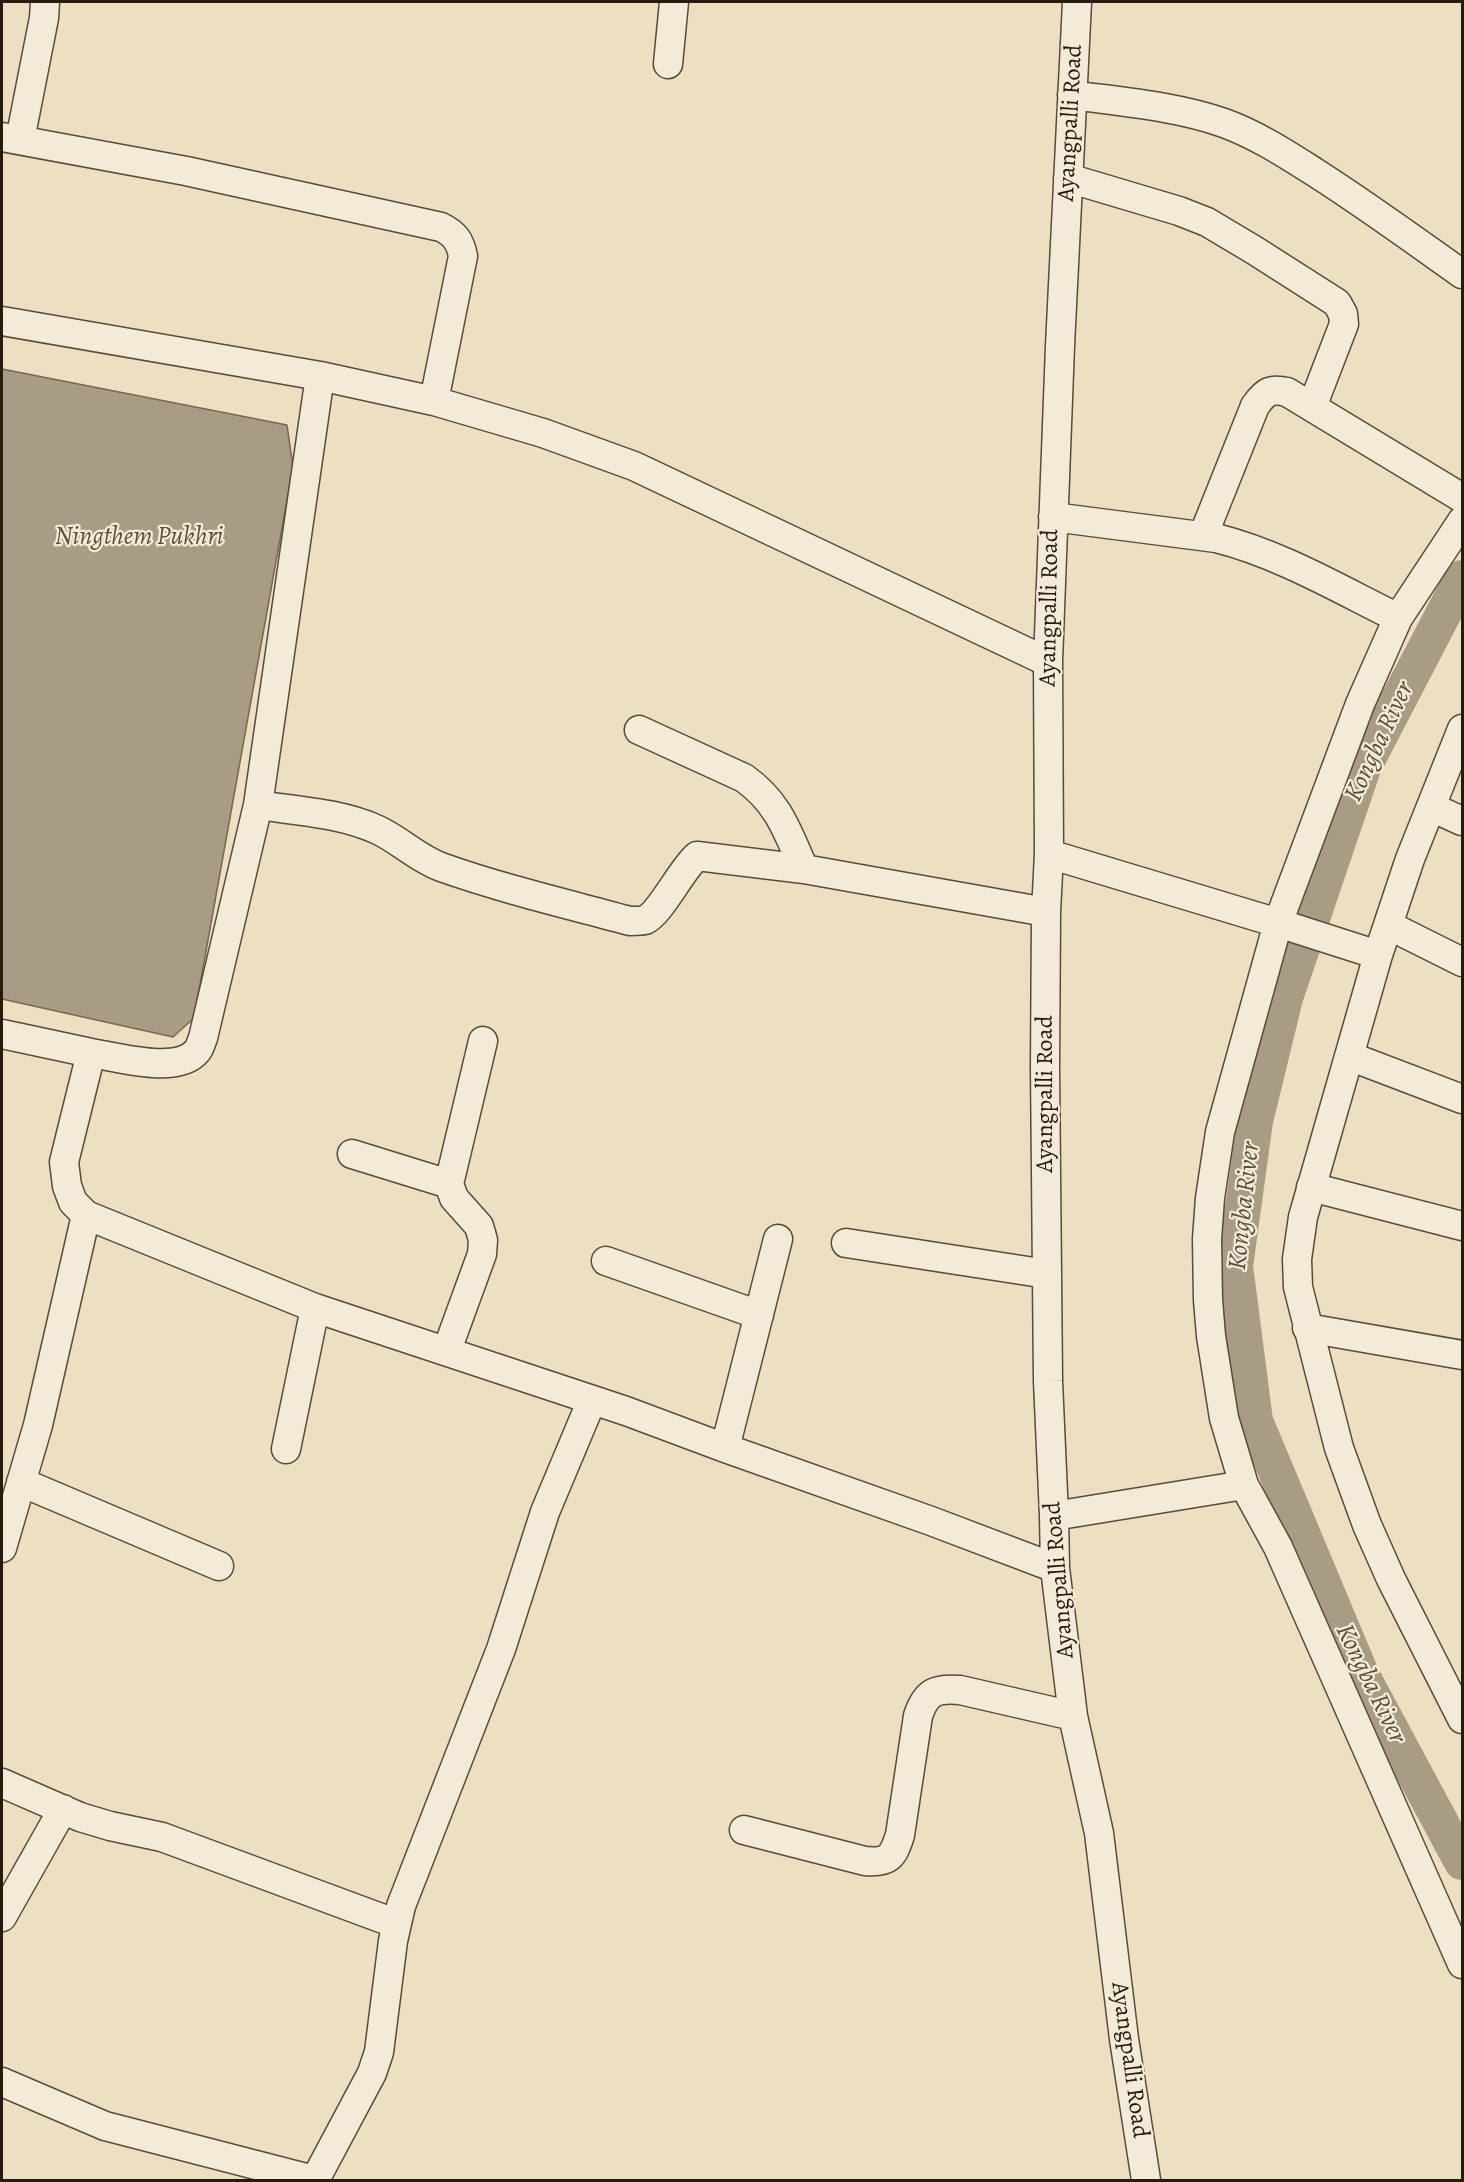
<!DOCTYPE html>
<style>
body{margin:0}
#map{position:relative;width:1464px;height:2182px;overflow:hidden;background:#ecdfc2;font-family:Alegreya,serif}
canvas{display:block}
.frame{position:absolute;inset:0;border:3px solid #261b0d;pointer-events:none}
</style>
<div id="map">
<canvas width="1464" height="2182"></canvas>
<div class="frame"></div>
</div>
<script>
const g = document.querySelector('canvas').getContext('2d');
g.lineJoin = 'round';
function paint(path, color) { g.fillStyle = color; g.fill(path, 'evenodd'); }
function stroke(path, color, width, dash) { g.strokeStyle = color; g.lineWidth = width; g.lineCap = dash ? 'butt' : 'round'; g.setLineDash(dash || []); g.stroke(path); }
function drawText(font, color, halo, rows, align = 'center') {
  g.font = font + ' Alegreya,serif'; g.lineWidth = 4.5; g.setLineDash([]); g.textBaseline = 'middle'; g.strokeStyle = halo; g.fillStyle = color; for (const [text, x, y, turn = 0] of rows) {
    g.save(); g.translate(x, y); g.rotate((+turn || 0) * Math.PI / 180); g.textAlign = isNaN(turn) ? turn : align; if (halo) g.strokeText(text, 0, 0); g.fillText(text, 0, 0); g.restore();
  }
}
const water = new Path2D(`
 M2 369 287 425 293 467 194 1018 173 1037 2 999Z`);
const river = new Path2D(`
 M1462 578 1363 768 1285 998 1255 1121 1235 1266 1255 1421 1361 1674 1462 1862`);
const minor = new Path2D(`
 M1077 2 1060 346 1048 662 1049 854 1046 912 1045 1068 1048 1381 1054 1516 1055 1568 1073 1716 1099 1833 1124 2039 1146 2180
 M668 64 674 2
 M1072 95C1122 102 1175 106 1224 123 1257 135 1286 154 1316 173 1366 205 1414 240 1462 274
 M2 137 186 171 441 227C455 234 460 241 463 256L434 401
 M20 140 44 18 45 2
 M1068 178 1179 211 1207 222 1254 250 1337 303 1343 314 1344 324 1312 407
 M2 321 320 376 434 401 543 433 634 466 1048 662
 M1053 517 1216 538C1280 554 1339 589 1398 618
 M1203 536 1255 406C1265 392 1270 388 1287 392L1462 498
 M1462 729 1410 859 1378 955 1303 1217 1297 1259 1298 1287 1339 1448 1367 1525 1391 1579 1462 1719
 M639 730 744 778C779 803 787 831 804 869
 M258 805C298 811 341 813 378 830 401 841 417 858 441 867 503 889 567 904 630 921 635 921 641 921 645 920 660 914 681 870 697 856L804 869 1046 912
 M1431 807 1462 821
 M1049 854 1278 923 1360 704 1398 618 1462 521
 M1388 925 1462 962
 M1378 955 1278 923 1220 1132 1210 1198 1207 1239 1208 1300 1211 1336 1224 1418 1244 1485 1278 1547 1462 1964
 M2 1034 91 1053 64 1162 67 1186 73 1202 86 1215 315 1308 626 1411 725 1448 931 1521 1055 1568
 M91 1053C118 1057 177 1075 197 1051 200 1048 201 1042 203 1038L258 805 320 376
 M1349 1056 1462 1099
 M352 1154 449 1184
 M1311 1187 1462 1226
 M846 1243 1047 1274
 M606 1261 759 1315
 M1307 1328 1462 1355
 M447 1350 482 1254 483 1240 479 1226 454 1198 449 1184 483 1041
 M725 1448 778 1239
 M286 1449 315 1308
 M21 1482 219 1566
 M1054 1516 1244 1485
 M2 1548 38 1425 86 1215
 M2 1783 80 1817 110 1826 162 1837 397 1924
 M744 1830 865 1861C889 1863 893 1857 900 1835L918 1716C926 1692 935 1688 960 1690L1073 1716
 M2 1917 63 1809
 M2 2082 105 2126 314 2180
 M315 2180 372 2073 379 2052 393 1941 401 1906 501 1649 545 1512 592 1400`);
const streetNames = [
 ["Ayangpalli Road",1071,123,-87],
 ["Ayangpalli Road",1050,608,-89],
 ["Ayangpalli Road",1046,1094,-90],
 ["Ayangpalli Road",1060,1580,-95],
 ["Ayangpalli Road",1129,2060,82]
];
const waterNames = [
 ["Ningthem Pukhri",139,538],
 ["Kongba River",1380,742,-65],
 ["Kongba River",1245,1206,-84],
 ["Kongba River",1370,1684,64]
];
paint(water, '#a99c84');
stroke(water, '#756854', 1.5);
stroke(river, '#a99c84', 36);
stroke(minor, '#584c3a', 31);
stroke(minor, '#f3ead7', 28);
drawText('24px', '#261b0d', '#f3ead7', streetNames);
drawText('italic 26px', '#5a4f3d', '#f3ead7', waterNames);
</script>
